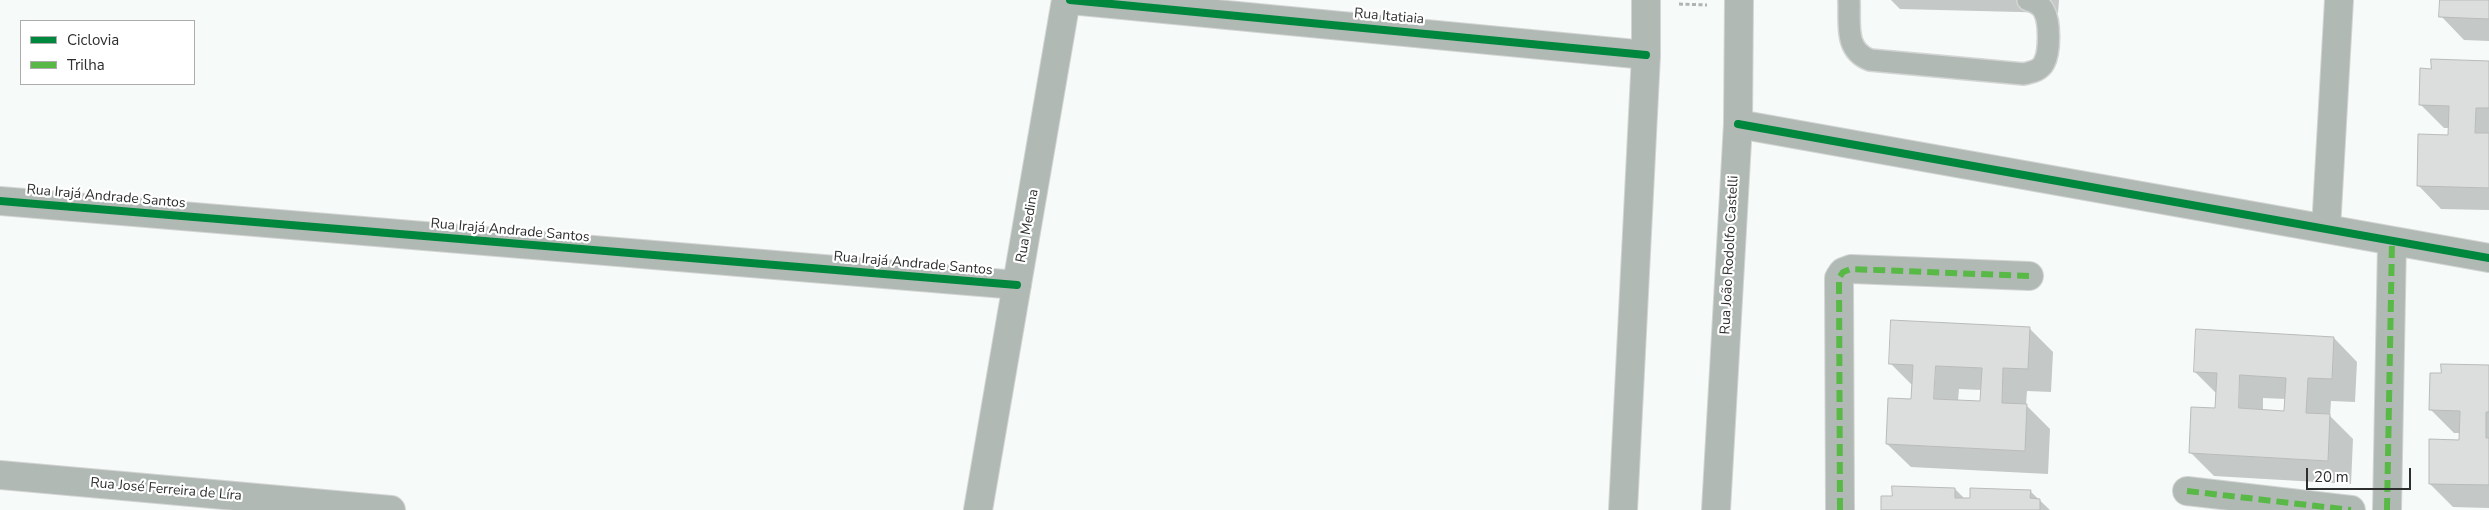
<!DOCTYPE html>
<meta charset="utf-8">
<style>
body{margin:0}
#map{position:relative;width:2489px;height:510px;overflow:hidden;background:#f6faf8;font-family:"Nunito Sans",sans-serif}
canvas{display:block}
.legend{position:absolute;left:20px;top:20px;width:175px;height:65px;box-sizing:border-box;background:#fff;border:1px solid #abacab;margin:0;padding:6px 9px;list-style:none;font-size:15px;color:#2d2f2e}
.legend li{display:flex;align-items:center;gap:10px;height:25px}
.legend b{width:25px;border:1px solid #abacab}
.scale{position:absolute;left:2306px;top:468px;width:105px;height:22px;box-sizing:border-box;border:2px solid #2d2f2e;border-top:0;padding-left:6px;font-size:15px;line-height:18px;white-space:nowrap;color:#2d2f2e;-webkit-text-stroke:4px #fff;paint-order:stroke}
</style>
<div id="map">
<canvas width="2489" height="510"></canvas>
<ul class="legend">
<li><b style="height:6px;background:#00873e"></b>Ciclovia</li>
<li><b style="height:6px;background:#58b947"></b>Trilha</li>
</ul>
<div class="scale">20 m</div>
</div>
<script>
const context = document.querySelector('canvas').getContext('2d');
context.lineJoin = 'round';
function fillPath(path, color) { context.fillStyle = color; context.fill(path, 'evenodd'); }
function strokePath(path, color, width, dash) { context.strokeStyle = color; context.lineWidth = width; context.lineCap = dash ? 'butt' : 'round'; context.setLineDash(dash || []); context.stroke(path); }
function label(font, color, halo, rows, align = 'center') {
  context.font = font + ' "Nunito Sans",sans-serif'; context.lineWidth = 4.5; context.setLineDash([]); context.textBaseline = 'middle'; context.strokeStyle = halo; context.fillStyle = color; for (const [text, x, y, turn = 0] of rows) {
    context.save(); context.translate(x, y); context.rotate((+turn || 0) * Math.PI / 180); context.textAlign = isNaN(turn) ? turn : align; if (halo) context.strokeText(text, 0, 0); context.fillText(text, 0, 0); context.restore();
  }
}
fillPath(new Path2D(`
 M1891,0H2059L2058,13L1900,9Z
 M2441,0H2489V41L2464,40L2441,16Z
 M2489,62V210L2441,209L2418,185L2449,136L2450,128H2444L2420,104L2432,70Z
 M2029,328L2053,352L2051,392L2027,391L2026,405L2050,429L2048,474L1911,467L1887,444L1912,400L1913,386L1890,363ZM1959,389L1982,390V402L1958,401Z
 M2334,338L2357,362L2355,402L2331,401L2330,416L2353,439L2351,484L2214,476L2190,452L2216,410L2217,394L2195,372ZM2263,398L2286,399L2285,412L2263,411Z
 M2489,366V508L2453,507L2430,484L2461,441V433H2454L2431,410Z
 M1955,489L1965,499L2030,491L2050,510H1882Z`), '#0003');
const building = new Path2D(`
 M2440,0H2489V19L2439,17Z
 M2431,59L2489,61V108H2476L2475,133H2489V188L2417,186L2418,134L2448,135L2449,106L2419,105L2420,68L2431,69Z
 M1891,320L2030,327L2028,369L2003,368L2002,403L2027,404L2025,451L1886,444L1888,398L1911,399L1913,365L1889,364ZM1936,366L1982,368L1980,401L1934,399Z
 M2196,329L2334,337L2332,379L2308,378L2306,413L2330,414L2328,461L2189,453L2191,407L2215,408L2217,373L2194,372ZM2240,375L2286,378L2284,411L2239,408Z
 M2441,364L2489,365V412H2486V438H2489V485L2429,484V439L2459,440L2460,411L2429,410L2430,373H2441Z
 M1892,486L1955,488V498H1970V488L2031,490L2030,498L2040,499V510H1881V496H1892Z`);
fillPath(building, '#dcdedd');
strokePath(building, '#b8bbb9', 1);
const lane = new Path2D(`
 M1849,0C1850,24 1844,50 1870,60L2024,74C2031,72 2040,71 2044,63C2050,52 2050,22 2044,11C2041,5 2035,2 2028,0`);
const street = new Path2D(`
 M1070,0L1646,55
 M1738,124L2489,258
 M0,201L1017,285
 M2326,229L2339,0
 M0,475L391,510
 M2187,491L2351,510
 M978,510L1066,0
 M1840,510L1839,278L1843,272L1851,269L2029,276
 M2387,510L2392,242`);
const secondary = new Path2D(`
 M1623,510L1646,55V0
 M1716,510L1738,124L1739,0`);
strokePath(lane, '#d3d5d4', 24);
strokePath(street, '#d3d5d4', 30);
strokePath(secondary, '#d3d5d4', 30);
strokePath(new Path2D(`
 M1679,4L1707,5`), '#afb4b1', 3, [4, 2.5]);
strokePath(lane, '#b1b9b5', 21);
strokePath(street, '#b1b9b5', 28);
strokePath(secondary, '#b0b9b3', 28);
strokePath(new Path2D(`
 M2187,491L2351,510
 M1840,510L1839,278L1843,272L1851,269L2029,276
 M2387,510L2392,242`), '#58b947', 6, [12, 6]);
strokePath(new Path2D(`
 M1070,0L1646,55
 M1738,124L2489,258
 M0,201L1017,285`), '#00873e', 8);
label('14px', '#2d2f2e', '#fff', [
 ["Rua Itatiaia",1389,17,5],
 ["Rua Irajá Andrade Santos",106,197,5],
 ["Rua Medina",1028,226,-80],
 ["Rua Irajá Andrade Santos",510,231,5],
 ["Rua João Rodolfo Castelli",1730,255,-87],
 ["Rua Irajá Andrade Santos",913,264,5],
 ["Rua José Ferreira de Líra",166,490,5]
]);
</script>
